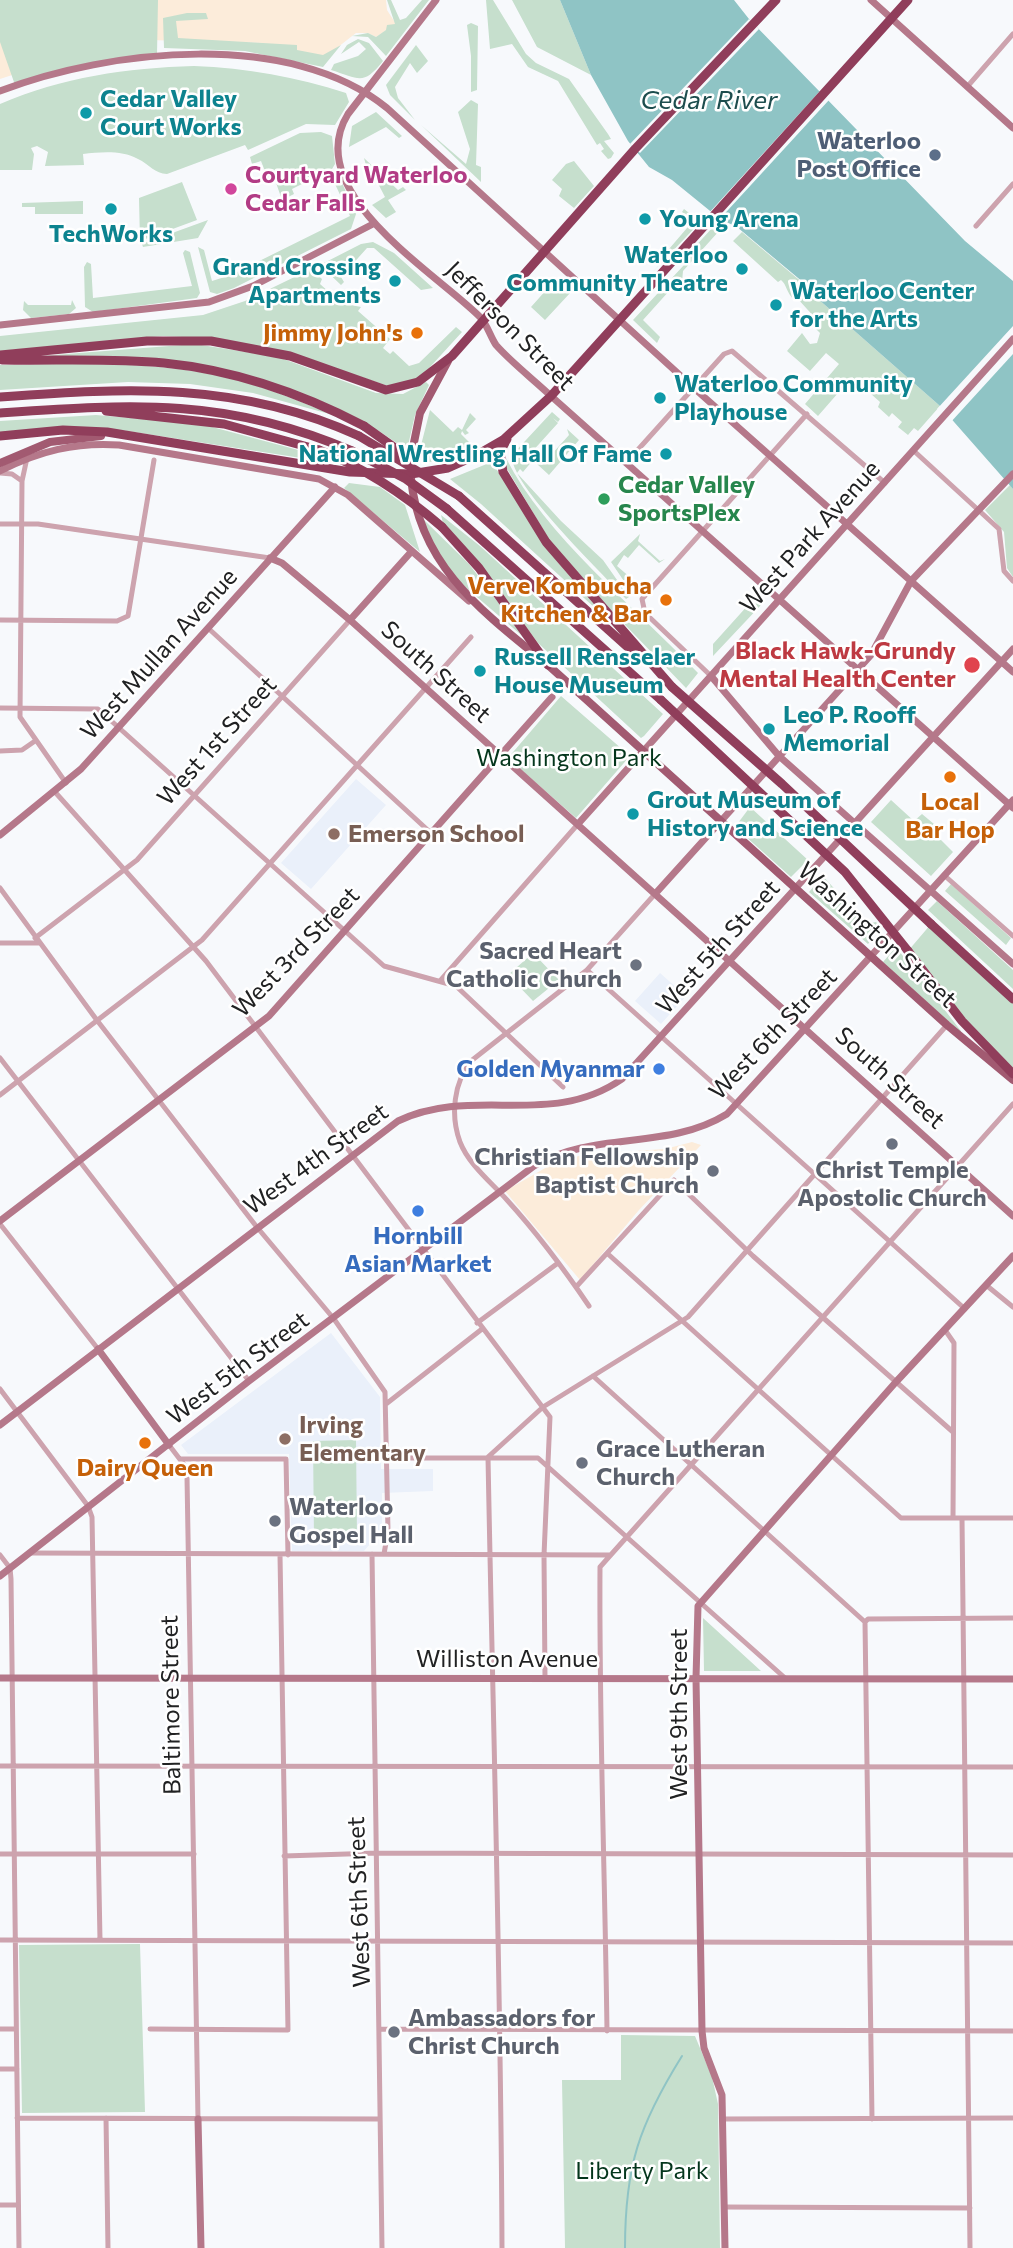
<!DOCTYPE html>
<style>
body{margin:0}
canvas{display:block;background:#f7f9fc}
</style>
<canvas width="1013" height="2248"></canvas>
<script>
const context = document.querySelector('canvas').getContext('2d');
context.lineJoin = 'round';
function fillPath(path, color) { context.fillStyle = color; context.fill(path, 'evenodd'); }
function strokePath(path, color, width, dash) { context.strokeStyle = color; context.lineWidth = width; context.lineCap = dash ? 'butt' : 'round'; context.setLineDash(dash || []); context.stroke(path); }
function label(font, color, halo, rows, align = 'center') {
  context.font = font + ' Commissioner,sans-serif'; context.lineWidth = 5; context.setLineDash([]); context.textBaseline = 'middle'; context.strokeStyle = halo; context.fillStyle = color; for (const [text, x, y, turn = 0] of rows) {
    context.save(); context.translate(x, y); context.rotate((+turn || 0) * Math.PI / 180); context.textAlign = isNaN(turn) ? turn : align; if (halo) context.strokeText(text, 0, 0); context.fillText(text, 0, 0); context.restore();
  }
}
fillPath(new Path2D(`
 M356,779L386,805L311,889L281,863Z
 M660,973L686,996L661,1024L635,1001Z
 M331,1333L380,1397L381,1469H433V1491L382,1493V1530L364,1551H292L289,1454H188L181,1445Z`), '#eaf0fa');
fillPath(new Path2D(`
 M0,0H386L387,10L396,24L376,37L368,33H356L324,58L263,43L148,40L70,56L0,79Z
 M692,1142L701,1145L639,1210L580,1280L505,1191L554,1163L586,1154L665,1149Z`), '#fcecda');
fillPath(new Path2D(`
 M0,0H158L157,55L130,58L15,85L0,42Z
 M387,0H391L400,20L406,18L422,0H429L386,56L368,37L352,36L368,33L376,37L386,30L387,25L395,24Z
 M486,0H493L526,54L536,63L569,79L608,134L611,139L604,141L614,153L611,158L608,159L601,151L604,149L600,143L597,145L558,81L528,67L512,44L490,49Z
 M512,0H560L591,75L537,47Z
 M187,13H206L208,19L176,21L178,38L297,45V50L323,55L341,45L323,67L245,51L164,48L163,18Z
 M471,23L478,26L477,90L471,92V56L467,25Z
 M358,39L369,43L383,61C363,86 360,79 331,70L334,64L358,56L366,49L359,42L341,54L347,45Z
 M416,45L428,61L417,73L410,63L395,87L398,98L415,120L390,95L386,85Z
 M194,66C247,68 296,77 346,93L349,102L335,125L306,124L248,150L245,145L167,174C155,174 149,164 138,159C122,150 101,152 83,154L84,165L45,166L48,152L37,146L31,148L34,154L32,170H0V104C62,77 127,68 194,66Z
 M471,100L478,104L476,165L481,167V182L421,125L466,164L470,149L458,112Z
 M376,112L402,136L399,138L386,127L349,147L348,154L352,126Z
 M321,132L332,136L335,164L332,169L292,189L294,194L282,200L274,177L268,179L261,161L252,164L250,157L300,133Z
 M364,158L398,190L403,187L406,190L388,200L396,212L386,218L372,205L385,197L370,168L367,169Z
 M574,161L594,186L574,208L559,196L562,189L552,180L566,164Z
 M337,180L342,183L356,214L351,229L234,288L217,294L210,292L198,247L204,250L212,281L231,275L350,216L335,184Z
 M182,182L197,220L140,241L139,198Z
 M83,201V214H35V207H22V203Z
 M684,209L693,216L705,217L649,276L661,263L655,257L669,249L693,221L682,212Z
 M208,220L198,238L143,247L142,244Z
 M713,227L719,231L683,271L682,282L679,280L643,320L660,337L657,343L633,320L684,265L691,251Z
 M742,232L810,289L809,291L940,406L918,431L914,428L908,435L898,427L902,422L892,413L889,417L878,407L880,402L852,377L818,416L805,404L839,364L826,353L810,371L787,351L802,333L810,344L817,343L820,333L816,329L817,320L797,298L794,300C786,292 787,285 781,280L778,282L733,241Z
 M373,242L394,253L433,288L421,290L374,248H367L341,277L344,282L341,285L320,265L361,244Z
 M185,250L190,252L200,293L197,298L93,312L85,307L84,267L87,262L91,264L93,298L192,286L183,253Z
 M311,269L322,279L320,284L341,303L361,307L358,311L390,339L383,348L390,354L393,351L409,366L419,363L456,327L462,332L421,377L391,387L283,351L222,339L163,336L0,351V336L203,315L245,301Z
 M556,279L571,292L545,320L531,307Z
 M72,300L76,308L69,314L31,318L23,310L24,301L28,305H71Z
 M195,344L278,357L376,393L403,394L426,382L429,385L415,415L407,450L379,431L222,369L28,357Z
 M0,365C79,364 160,360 237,380C270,389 302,402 333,415L253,393L190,384L128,382L0,390Z
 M430,410L453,432L458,427L462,430L470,413L476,419L466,430L469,433L465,435L462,431L461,434L473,446L445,459L424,463L418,457Z
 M552,412L560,419L558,422L553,418L558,423L530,454L533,460L523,472L520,469L517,473L561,521L603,560L629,597L626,599C604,575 508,483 512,455Z
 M96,415L201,424L317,455L314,460L121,430L0,433V421Z
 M567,429L579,440L549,475L537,464L542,465L569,435Z
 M506,458C545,536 634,606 698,673L686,688L576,574L550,541L506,467Z
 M494,461L497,470L543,543L607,619L481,504L450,479Z
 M349,483L380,487L405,505L420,552L344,488Z
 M1010,485L1013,489V577L1007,568L1004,532L985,510Z
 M441,515L480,546L663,714L644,736L641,738L538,643L481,567L443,523Z
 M422,518L469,564L527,640L463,585L441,559Z
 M640,534L638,541L660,561L665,559L659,563L639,545L628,558L624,555L617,566L639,585L632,593L611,562Z
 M761,603V605L713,656V644L749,604Z
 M561,696L630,756L576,818L508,758Z
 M891,800L914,821L922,814L934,824L930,829L953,852L931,876L871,822Z
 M750,807L808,860L791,877L735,827Z
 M823,876L866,924L876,922L881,928L868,944L809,892Z
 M951,884L1011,938L1006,945L945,891Z
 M937,901L1013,970V989L928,910Z
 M931,924L1013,998V1074L983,1044L908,951Z
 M896,947L961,1031L960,1032L883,962Z
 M533,953L559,980L533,1001L508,975Z
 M356,1440L357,1538L314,1539L313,1441Z
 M703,1618L761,1671H704Z
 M140,1944L145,2112L22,2113L19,1945Z
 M621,2035L695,2036L712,2077L718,2104L720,2248H565L562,2080H621Z`), '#c6dfcd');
fillPath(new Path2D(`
 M560,0H734L749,19L965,241L1013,281V489L940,406L809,291L810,288L737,227L720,219L672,180L649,167L628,141L591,75Z`), '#8fc4c5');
fillPath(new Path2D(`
 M749,19L759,29L640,153L630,144Z
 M819,92L829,100L717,222L708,214Z
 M1013,326V354L950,423L937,409Z`), '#f7f9fc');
strokePath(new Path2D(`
 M625,2248C625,2166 639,2125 682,2056`), '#8fc4c5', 2);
strokePath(new Path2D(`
 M967,87L1013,34
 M976,226L1013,184
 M914,451L999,529L1004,571L1013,581
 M27,458L22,481L20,717L66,783
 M626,463L724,354L732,351L885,483
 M0,473L12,474L22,481
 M0,524H38L270,558
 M0,620L117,621L128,616L154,460
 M208,628L432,834
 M711,676L645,613L642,599L807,414
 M0,708L98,709L384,966L456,986L563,1087
 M0,751L22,750L35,741
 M55,792L206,961L550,1417L544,1555L545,1679
 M945,876L1013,936
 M0,888L96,1019L256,1226L334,1319L385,1392L388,1531L384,1554
 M35,938L137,860L350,620
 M0,943H39
 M587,970L965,1309
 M440,981L578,824
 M0,1058L249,1381
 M0,1095L202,940L471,637
 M0,1224L98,1349
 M608,1254L901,1518H1013
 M986,1285L1013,1307
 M576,1287L674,1180L753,1256L953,1432
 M589,1306C564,1269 537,1233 507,1200C491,1182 469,1165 460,1142C450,1115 454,1082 471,1061L587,970L655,894
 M477,1323L558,1263
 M945,1330L954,1343L953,1518
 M593,1376L865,1622
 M0,1389L88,1506L92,1517L100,1940
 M386,1404L482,1329
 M169,1445L185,1466L187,1477L198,2119
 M387,1458H538L785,1678
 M181,1459H286L288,1555
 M962,1518L970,2248
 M30,1553L610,1555
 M372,1554L382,2248
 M0,1555L10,1568L11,1579L19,2248
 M865,1622L872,2119
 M865,1622L868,1619L1013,1618
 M0,1766L1013,1767
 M0,1854H194
 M284,1856L378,1853L1013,1855
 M0,1940L1013,1943
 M0,2029H16
 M150,2029L288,2030L280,1555
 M381,2029L1013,2031
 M607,2031C605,1876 599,1722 600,1567L1013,1104
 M0,2069H17
 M17,2118L380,2119
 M106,2118L108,2248
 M723,2119L1013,2118
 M0,2205H18
 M724,2207L970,2208
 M502,2248C501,1984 493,1721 488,1457L543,1407L688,1317L947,1025`), '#cda3ae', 5);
strokePath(new Path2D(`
 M436,0L348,114C300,192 435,272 480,317C487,324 490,336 496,345C512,363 533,379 551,396L1013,808
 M871,0L1013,128
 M0,91C110,49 290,29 387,108L694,388L1013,672
 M0,325L209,302L253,286L373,224
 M0,471C39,451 76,442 119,445L319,479L348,495L469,601
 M270,558L282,563L350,620L1013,1216
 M350,620L411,552
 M711,676L779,756L1013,964
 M578,824L1013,339
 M0,835L81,769L335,487
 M655,894L871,655L911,581L1013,474
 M0,1221L269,1016L552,697
 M98,1349L169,1445
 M0,1425L398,1121C473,1085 550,1129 622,1079L1013,649
 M0,1576L249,1381L534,1166C595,1130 667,1151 727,1114L1013,800
 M0,1678L1013,1679
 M198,2119L201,2248
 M725,2248L722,2095L704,2048L702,2031L696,1678L698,1606L895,1383L1013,1256`), '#b5788a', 7);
strokePath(new Path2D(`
 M410,462L420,413L448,361
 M0,463L50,442L101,436
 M411,478C419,566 484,613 548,665L947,1025L1013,1080`), '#a25a71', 8);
strokePath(new Path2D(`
 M0,355L147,341H211L290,356L386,390L418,382L452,356L635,149L776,0
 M2,360C56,361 111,358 164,363C235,370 301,393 364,426
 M0,397C128,388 239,381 359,436
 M106,411L224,424L319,450
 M0,413C132,404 227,397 352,451
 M0,436L63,430L107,432L350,472L411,474L448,468L477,455L503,440L551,396L908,0
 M507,439L500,452L503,472L546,542L672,687
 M459,496L642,660
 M447,509L661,700
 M442,527L479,568L548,665
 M931,924L1013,999
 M908,951L962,1021L1013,1074`), '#903e5b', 9);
strokePath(new Path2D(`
 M364,426L412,460
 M359,436L459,496
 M319,450C365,468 404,494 442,527
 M352,451L406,479L447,509
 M672,687L782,784L931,924
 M661,700L845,872L908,951`), '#903e5b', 9);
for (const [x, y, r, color] of [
 [86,113,7,"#0f9aa8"],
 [935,155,7,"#5c6f8a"],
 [231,189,7,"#d1479c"],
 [111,209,7,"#0f9aa8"],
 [645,219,7,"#0f9aa8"],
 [742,269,7,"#0f9aa8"],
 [395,281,7,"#0f9aa8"],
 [776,305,7,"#0f9aa8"],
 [417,333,7,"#e8710a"],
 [660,398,7,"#0f9aa8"],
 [666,454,7,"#0f9aa8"],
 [604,499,7,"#2e9e5b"],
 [666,600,7,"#e8710a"],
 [972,665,9,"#e0444e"],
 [480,671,7,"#0f9aa8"],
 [769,729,7,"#0f9aa8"],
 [950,777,7,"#e8710a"],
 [633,814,7,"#0f9aa8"],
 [334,834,7,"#8d6e63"],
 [636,965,7,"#6b7280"],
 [659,1069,7,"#3f7fe0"],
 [892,1144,7,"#6b7280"],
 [713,1171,7,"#6b7280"],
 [418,1211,7,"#3f7fe0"],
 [285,1439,7,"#8d6e63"],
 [145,1443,7,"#e8710a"],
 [582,1463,7,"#6b7280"],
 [275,1521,7,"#6b7280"],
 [394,2032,7,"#6b7280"]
]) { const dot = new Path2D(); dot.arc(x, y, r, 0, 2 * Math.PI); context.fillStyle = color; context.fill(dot); strokePath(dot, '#fff', 2.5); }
label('bold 24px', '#0d838f', '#fff', [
 ["Cedar Valley",100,99],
 ["Court Works",100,127],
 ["Young Arena",659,219],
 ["TechWorks",111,234,"center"],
 ["Waterloo",728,255,"right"],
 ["Community Theatre",728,283,"right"],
 ["Grand Crossing",381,267,"right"],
 ["Apartments",381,295,"right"],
 ["Waterloo Center",790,291],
 ["for the Arts",790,319],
 ["Waterloo Community",674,384],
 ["Playhouse",674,412],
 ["National Wrestling Hall Of Fame",652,454,"right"],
 ["Russell Rensselaer",494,657],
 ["House Museum",494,685],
 ["Leo P. Rooff",783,715],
 ["Memorial",783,743],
 ["Grout Museum of",647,800],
 ["History and Science",647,828]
], 'left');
label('bold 24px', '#4e5e75', '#fff', [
 ["Waterloo",921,141],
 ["Post Office",921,169]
], 'right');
label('bold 24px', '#b23c85', '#fff', [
 ["Courtyard Waterloo",245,175],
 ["Cedar Falls",245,203]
], 'left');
label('24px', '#212223', '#fff', [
 ["Jefferson Street",510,326,45],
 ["West Park Avenue",810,537,-48],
 ["West Mullan Avenue",159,654,-48],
 ["South Street",436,672,42],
 ["West 1st Street",217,741,-48],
 ["Washington Street",877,935,42],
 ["West 5th Street",718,947,-48],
 ["West 3rd Street",296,952,-46],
 ["West 6th Street",773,1034,-46],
 ["South Street",890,1078,42],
 ["West 4th Street",316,1159,-36],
 ["West 5th Street",238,1368,-37],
 ["Williston Avenue",507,1659],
 ["Baltimore Street",171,1705,-91],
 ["West 9th Street",679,1714,-90],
 ["West 6th Street",359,1902,-92]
]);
label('bold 24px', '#c56008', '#fff', [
 ["Jimmy John's",403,333],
 ["Verve Kombucha",652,586],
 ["Kitchen & Bar",652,614],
 ["Local",950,802,"center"],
 ["Bar Hop",950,830,"center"],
 ["Dairy Queen",145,1468,"center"]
], 'right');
label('bold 24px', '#27864d', '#fff', [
 ["Cedar Valley",618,485],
 ["SportsPlex",618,513]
], 'left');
label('bold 24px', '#be3a42', '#fff', [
 ["Black Hawk-Grundy",956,651],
 ["Mental Health Center",956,679]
], 'right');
label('24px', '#04361c', '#fff', [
 ["Washington Park",569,758],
 ["Liberty Park",642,2171]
]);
label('bold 24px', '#785e54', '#fff', [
 ["Emerson School",348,834],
 ["Irving",299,1425],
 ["Elementary",299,1453]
], 'left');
label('bold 24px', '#5b616d', '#fff', [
 ["Sacred Heart",622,951,"right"],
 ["Catholic Church",622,979,"right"],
 ["Christian Fellowship",699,1157,"right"],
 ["Baptist Church",699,1185,"right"],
 ["Christ Temple",892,1170,"center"],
 ["Apostolic Church",892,1198,"center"],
 ["Grace Lutheran",596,1449],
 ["Church",596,1477],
 ["Waterloo",289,1507],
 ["Gospel Hall",289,1535],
 ["Ambassadors for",408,2018],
 ["Christ Church",408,2046]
], 'left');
label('bold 24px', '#366cbe', '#fff', [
 ["Golden Myanmar",645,1069],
 ["Hornbill",418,1236,"center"],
 ["Asian Market",418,1264,"center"]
], 'right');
label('italic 26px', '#1d4d4e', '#fff', [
 ["Cedar River",709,100]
]);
</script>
